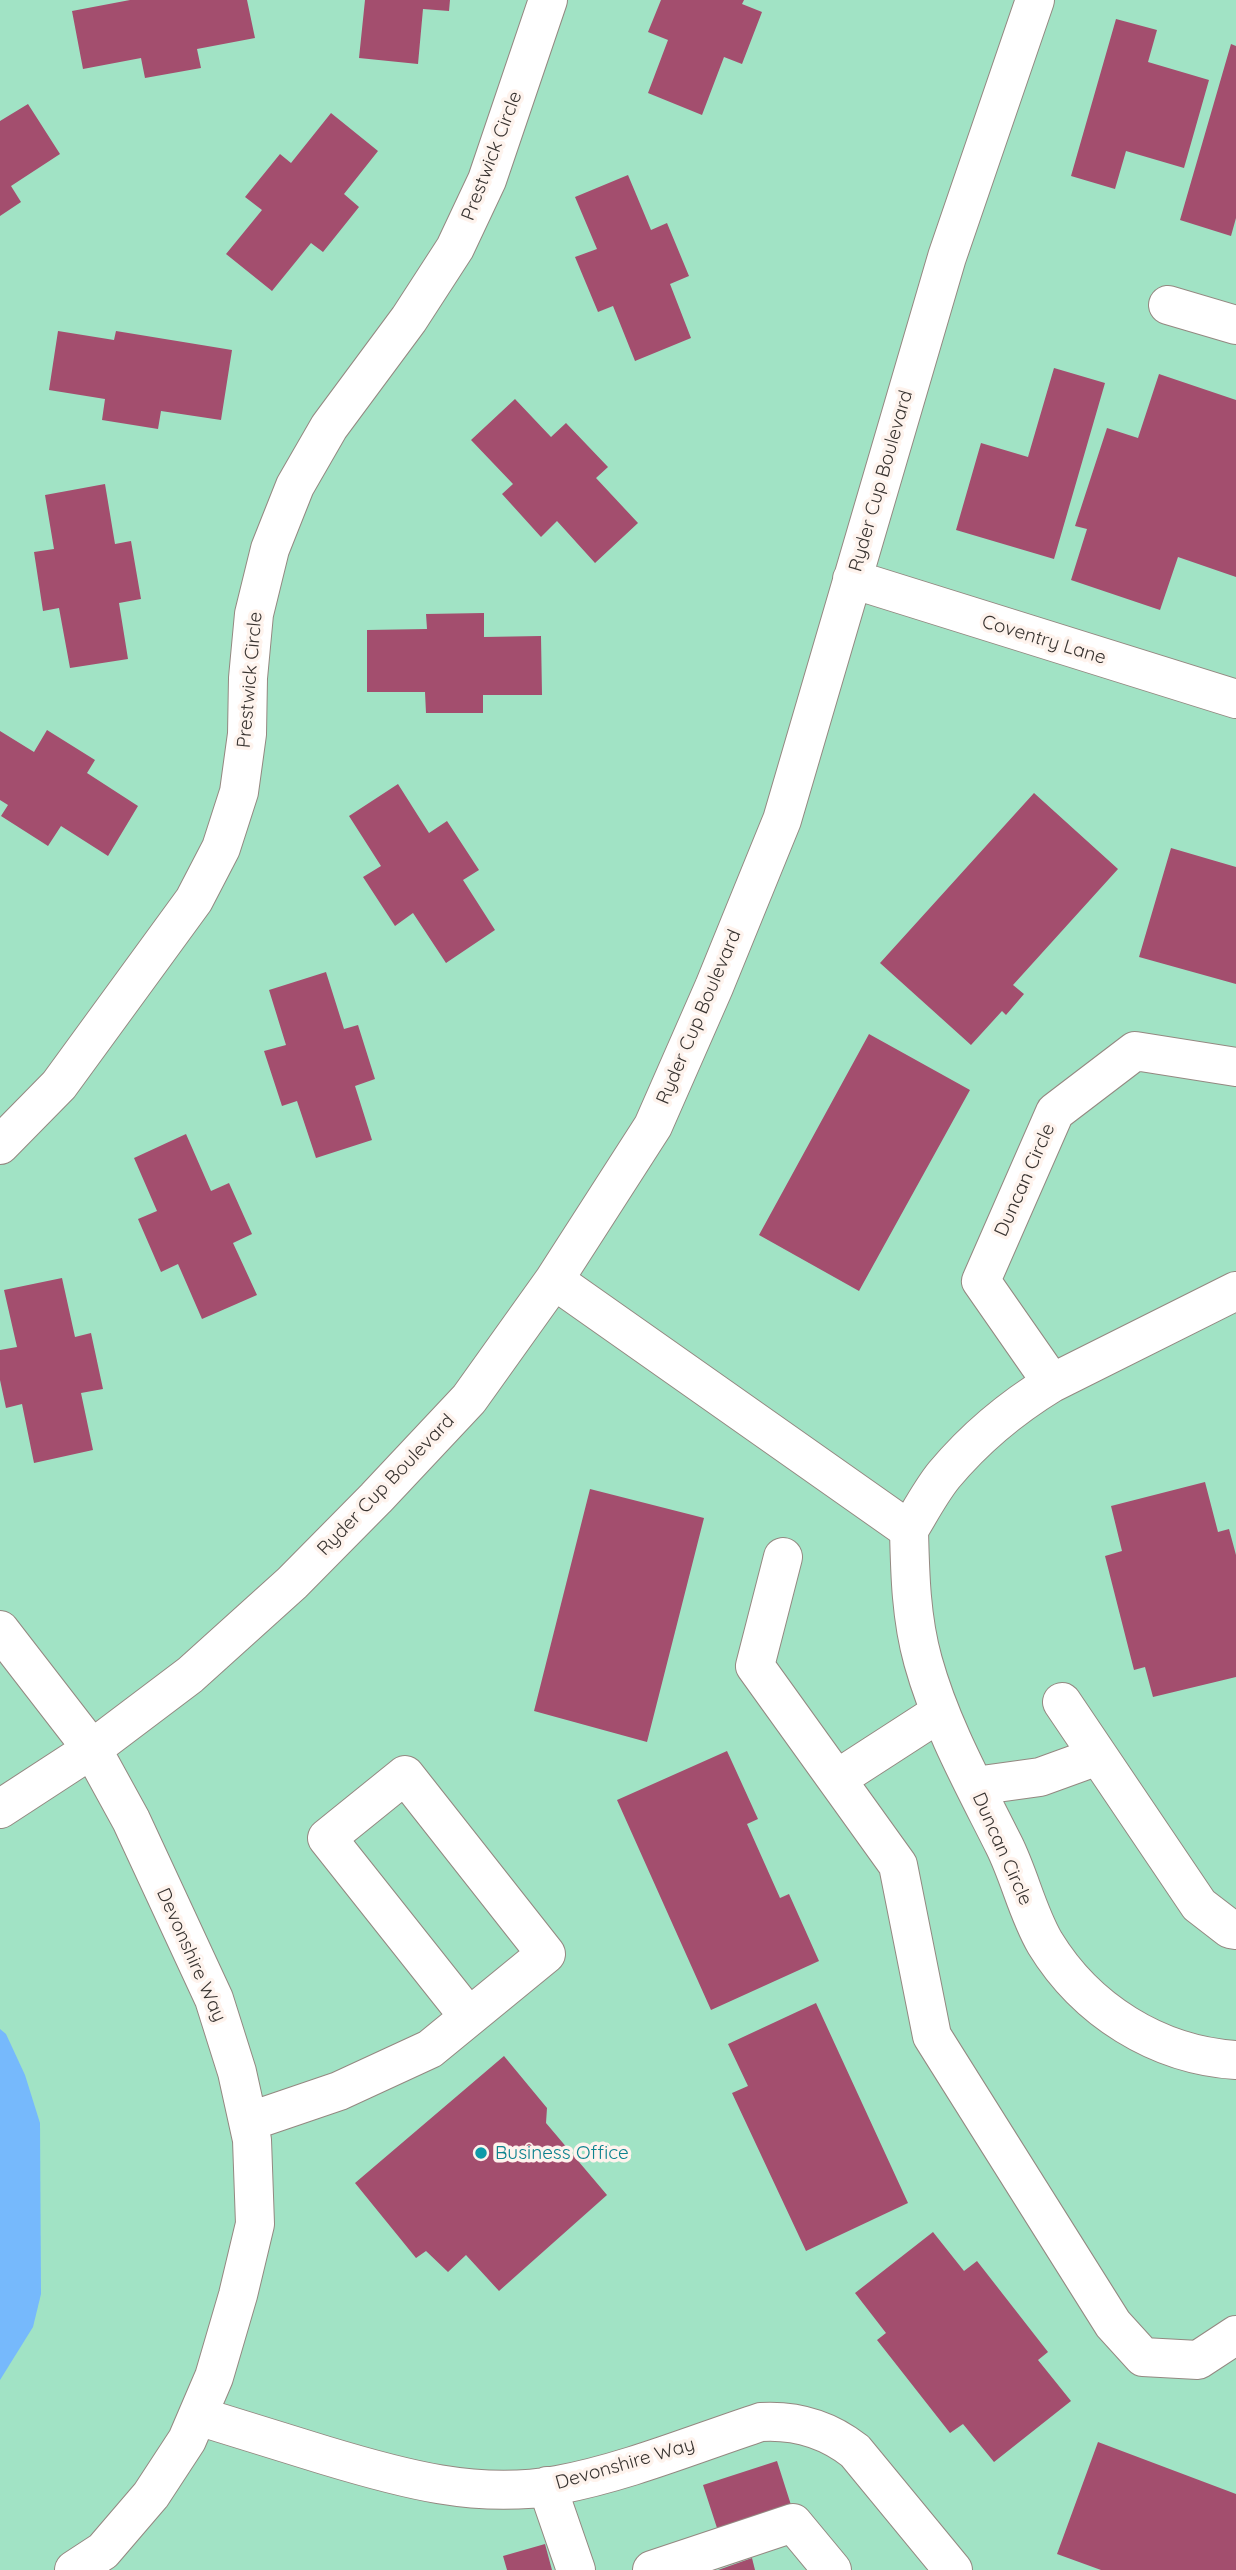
<!DOCTYPE html>
<style>
body{margin:0}
canvas{display:block;background:#f3e6de}
</style>
<canvas width="1236" height="2570"></canvas>
<script>
const context = document.querySelector('canvas').getContext('2d');
context.lineJoin = 'round';
function fillPath(path, color) { context.fillStyle = color; context.fill(path, 'evenodd'); }
function strokePath(path, color, width, dash) { context.strokeStyle = color; context.lineWidth = width; context.lineCap = dash ? 'butt' : 'round'; context.setLineDash(dash || []); context.stroke(path); }
function label(font, color, halo, rows, align = 'center') {
  context.font = font + ' Quicksand,sans-serif'; context.lineWidth = 7; context.setLineDash([]); context.textBaseline = 'middle'; context.strokeStyle = halo; context.fillStyle = color; for (const [text, x, y, turn = 0] of rows) {
    context.save(); context.translate(x, y); context.rotate((+turn || 0) * Math.PI / 180); context.textAlign = isNaN(turn) ? turn : align; if (halo) context.strokeText(text, 0, 0); context.fillText(text, 0, 0); context.restore();
  }
}
fillPath(new Path2D(`
 M0,0H1236V2570H0Z`), '#a1e3c5');
fillPath(new Path2D(`
 M0,2029L6,2034L25,2075L40,2123L41,2294L33,2327L0,2380Z`), '#76b9fc');
fillPath(new Path2D(`
 M130,0H247L255,38L197,49L201,68L145,78L141,58L83,69L72,11Z
 M365,0H450L449,11L423,9L418,64L359,58Z
 M661,0H744L742,4L762,12L742,64L724,57L702,115L648,93L668,40L648,32Z
 M1116,19L1157,30L1148,62L1209,80L1184,168L1126,151L1115,189L1071,176Z
 M1231,44L1236,46V218L1231,236L1180,220Z
 M28,104L60,154L11,186L21,202L0,216V121Z
 M331,113L378,151L344,194L359,207L323,252L311,243L272,291L226,254L262,210L245,197L280,154L291,163Z
 M628,175L651,230L667,223L689,276L670,284L691,338L635,361L613,306L598,312L575,257L597,249L575,197Z
 M58,331L114,340L116,331L232,350L221,420L161,411L158,429L102,420L105,399L49,390Z
 M1054,368L1105,383L1054,559L956,530L981,443L1028,457Z
 M1159,374L1236,400V577L1178,557L1160,610L1071,580L1087,529L1075,526L1107,428L1138,438Z
 M515,399L551,437L566,423L608,467L596,478L638,523L595,563L557,521L541,537L502,494L513,484L471,440Z
 M105,484L115,544L131,541L141,599L119,603L128,659L70,668L59,608L43,611L34,552L54,549L45,495Z
 M484,613V637L541,636L542,695H483V713H426L425,692H367V630L427,629L426,614Z
 M47,730L95,760L87,773L138,806L108,856L61,826L48,846L1,816L8,805L0,800V731L34,752Z
 M398,784L429,833L447,821L479,870L463,880L495,930L446,963L413,913L395,926L363,877L381,866L349,816Z
 M1034,793L1118,869L1013,985L1024,994L1006,1015L1002,1011L971,1045L880,963Z
 M1171,848L1236,867V984L1139,957Z
 M326,972L344,1029L358,1025L375,1079L355,1086L372,1140L316,1158L297,1101L282,1106L264,1051L286,1045L269,990Z
 M869,1034L970,1090L859,1291L759,1235Z
 M186,1134L211,1191L229,1183L252,1234L233,1243L257,1295L202,1319L178,1264L161,1272L138,1219L157,1211L134,1158Z
 M62,1278L75,1337L91,1333L103,1389L81,1393L93,1450L34,1463L22,1404L6,1408L0,1380V1350L17,1347L4,1290Z
 M1205,1482L1218,1532L1229,1529L1236,1555V1677L1153,1697L1145,1667L1134,1670L1105,1556L1122,1551L1111,1506Z
 M590,1489L704,1518L647,1742L534,1711Z
 M727,1751L758,1819L747,1824L780,1898L789,1894L819,1961L711,2010L617,1800Z
 M816,2003L908,2203L806,2251L732,2093L748,2086L728,2044Z
 M504,2056L547,2108L546,2123L607,2195L499,2291L466,2255L448,2272L426,2251L416,2258L355,2183Z
 M933,2232L964,2271L977,2261L1048,2352L1038,2360L1071,2401L994,2462L963,2424L950,2433L877,2340L886,2333L855,2293Z
 M1098,2442L1236,2494V2570H1101L1057,2554Z
 M777,2461L791,2505L717,2528L703,2485Z
 M545,2544L552,2570H507L503,2556Z
 M752,2558L755,2570H718Z`), '#a34e6e');
const minor = new Path2D(`
 M1168,305L1236,325
 M852,579L1236,699
 M0,1145L59,1085L194,900L221,848L239,792L247,734L248,678L254,614L270,549L295,486L329,427L409,319L455,248L487,180L548,0
 M554,1280L909,1530C910,1574 911,1618 923,1661C941,1726 974,1785 1004,1845C1020,1877 1027,1912 1045,1943C1086,2010 1157,2055 1236,2060
 M1052,1383L981,1281L1055,1112L1135,1051L1236,1067
 M909,1530C920,1512 931,1491 944,1475C975,1438 1011,1408 1052,1383L1236,1291
 M783,1557L755,1666L898,1865L932,2036L1113,2324L1143,2357L1198,2360L1236,2335
 M0,1630L92,1749L131,1820L214,1999L237,2072L252,2140L255,2224L238,2295L214,2377L187,2440L151,2495L103,2551L74,2570
 M1062,1702L1199,1905L1230,1929L1236,1930
 M837,1779L939,1713
 M975,1786L1040,1777L1098,1756
 M0,1809L92,1749L190,1675L292,1583L376,1498L469,1399L554,1280L653,1126L714,987L782,820L947,257L1035,0
 M248,2122L339,2091L430,2049L546,1954L405,1775L327,1838L469,2017
 M198,2416C240,2429 282,2442 324,2455C400,2478 478,2500 558,2485C627,2472 694,2444 761,2422C796,2420 827,2429 855,2451L953,2570
 M547,2486L576,2570
 M652,2570L793,2523L832,2570`);
strokePath(minor, '#948881', 40);
strokePath(minor, '#fff', 38);
for (const [x, y, r, color] of [
 [481,2153,7,"#0f9aa8"]
]) { const dot = new Path2D(); dot.arc(x, y, r, 0, 2 * Math.PI); context.fillStyle = color; context.fill(dot); strokePath(dot, '#fef3ed', 2.5); }
label('19px', '#383330', '#fef3ed', [
 ["Prestwick Circle",492,156,-69],
 ["Ryder Cup Boulevard",881,481,-74],
 ["Coventry Lane",1044,640,17],
 ["Prestwick Circle",250,680,-85],
 ["Ryder Cup Boulevard",699,1017,-67],
 ["Duncan Circle",1025,1180,-66],
 ["Ryder Cup Boulevard",386,1485,-46],
 ["Duncan Circle",1002,1849,66],
 ["Devonshire Way",191,1955,66],
 ["Devonshire Way",625,2464,-16]
]);
label('19px', '#0d838f', '#fef3ed', [
 ["Business Office",495,2153]
], 'left');
</script>
